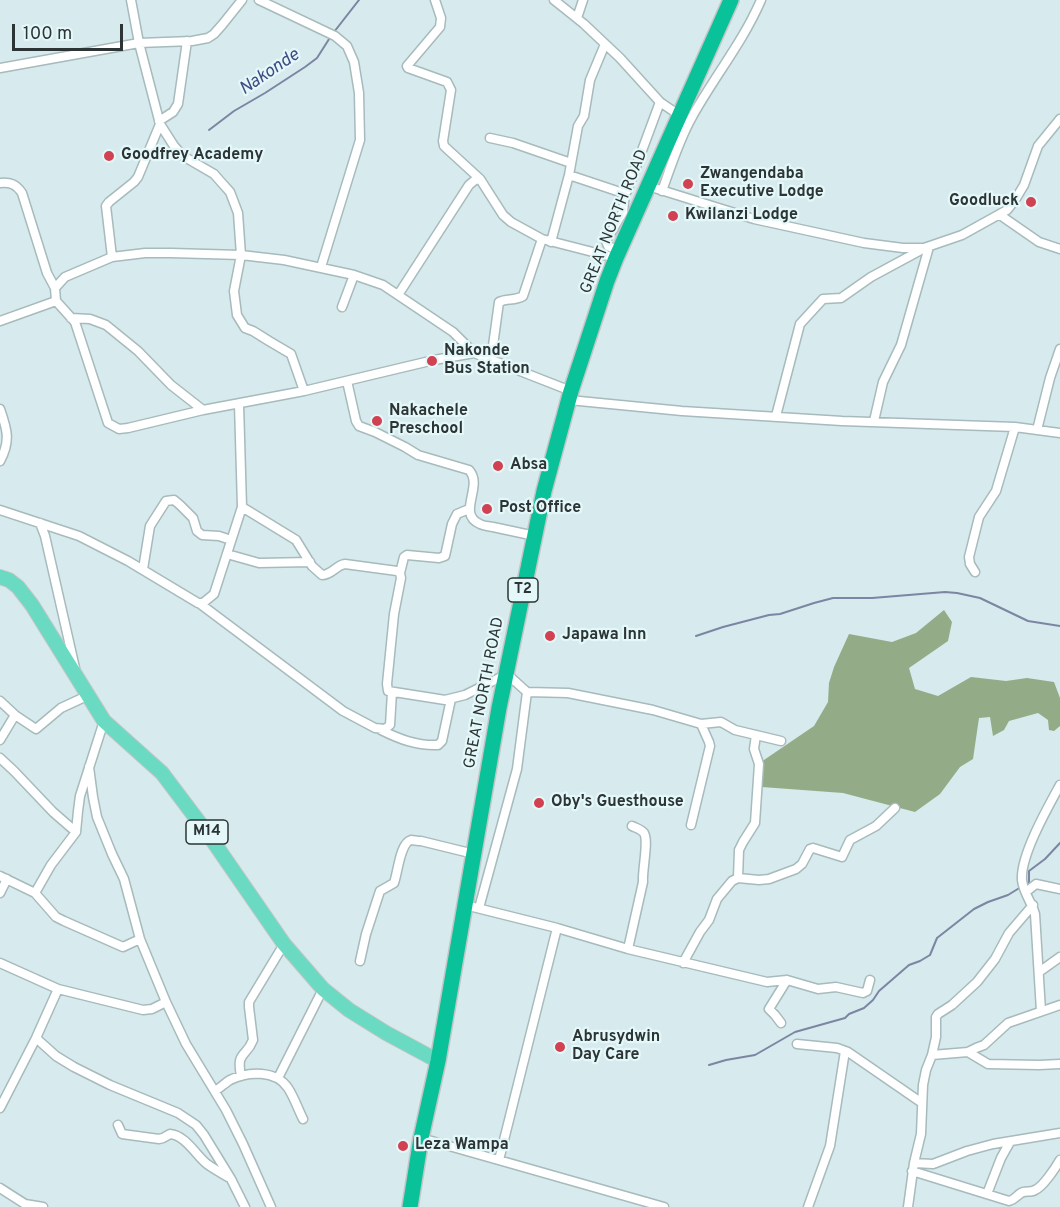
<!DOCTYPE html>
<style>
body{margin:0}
#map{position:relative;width:1060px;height:1207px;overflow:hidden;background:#d7eaed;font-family:Overpass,sans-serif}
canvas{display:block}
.scale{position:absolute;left:12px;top:24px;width:111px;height:27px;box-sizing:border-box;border:3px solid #2d3435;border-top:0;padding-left:8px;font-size:18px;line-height:21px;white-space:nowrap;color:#2d3435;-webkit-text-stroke:4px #e4f8fa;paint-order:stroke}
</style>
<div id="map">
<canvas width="1060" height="1207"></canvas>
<div class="scale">100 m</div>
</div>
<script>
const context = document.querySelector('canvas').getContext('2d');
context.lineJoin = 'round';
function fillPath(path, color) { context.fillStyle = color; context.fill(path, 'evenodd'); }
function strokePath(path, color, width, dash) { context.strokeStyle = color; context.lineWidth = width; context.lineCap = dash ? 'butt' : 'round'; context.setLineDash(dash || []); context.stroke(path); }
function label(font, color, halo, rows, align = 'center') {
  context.font = font + ' Overpass,sans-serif'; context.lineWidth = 4.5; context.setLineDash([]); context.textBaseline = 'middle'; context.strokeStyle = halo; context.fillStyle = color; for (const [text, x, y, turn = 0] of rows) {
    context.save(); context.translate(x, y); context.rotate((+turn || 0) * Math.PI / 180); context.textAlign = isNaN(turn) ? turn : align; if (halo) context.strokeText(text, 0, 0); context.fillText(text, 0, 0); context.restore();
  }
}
fillPath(new Path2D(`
 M944,610L952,622L948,641L909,668L915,689L938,696L971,677L1006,681L1027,678L1054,682L1060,698V726L1054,731L1049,730L1048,720L1038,713L1009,721L1004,730L993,736L990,717L979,718L973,759L960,767L940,794L915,812L843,793L762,787L761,762L814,726L828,702L829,683L834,667L849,634L892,642L916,633Z`), '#93ac87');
strokePath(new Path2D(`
 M334,32L359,0
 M209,130L234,111L265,93L305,67L317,58L331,36
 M696,636L723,627L769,615L780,614L814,603L833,598H872L945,592L957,593L980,598L1028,621L1060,626
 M1026,886L1029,882V871L1045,859L1060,843
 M709,1065L726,1060L755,1055L795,1032L845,1018L849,1014L864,1008L873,1000L879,991L909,965L920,961L930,955L937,938L974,909L988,902L1008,895L1021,887`), '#7c85a2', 2);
const street = new Path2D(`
 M131,0L139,43L160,124L174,146L183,156L214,174L221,182L230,192L238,213L241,255L234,291L237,315L245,328L253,331L269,341L291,354L304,391
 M259,0L335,36L347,46L354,62L359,93L360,140L321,267
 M435,0L441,18L440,27L407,66L408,68L447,82L451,90L443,141L444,146L480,179L503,215L511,222L542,239L616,258
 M554,0L584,24L620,58L660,102L679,115
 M577,18L583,0
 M0,68L139,43L192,41L208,38L214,34L222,25L242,0
 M159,121L173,112L178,104L187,41
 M490,138L513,143L571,163
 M569,175L623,193L627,191L660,102
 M0,183C10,182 16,184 22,193L47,273L55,288
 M648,186L754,219L864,243L903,248H924L962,235L1007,210L1015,200L1024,185L1038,146L1060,119
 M662,191C671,166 679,140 692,117C714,77 743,42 761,0
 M1000,215L1039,242L1060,249
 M551,242L569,175L578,126L584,116L590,80L605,44
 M619,251L608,246L606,241L623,212L625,192
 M112,257L106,206L109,202L134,182L138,177L160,124
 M398,295L469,185L475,180L480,179
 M56,301L55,288L65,277L112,257L145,253H171L241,255L284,260L354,275L383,285L453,332L474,353
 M342,307L354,275
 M71,318L90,319L106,325L138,351L171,385L203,410
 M0,321L56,301L75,322L108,423L119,429L128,428L203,410L304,391L434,360L474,353L571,391
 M491,360L499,302C507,298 515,301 523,296L542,239
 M347,381L356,421L359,426L375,432L405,447L418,455L469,470C484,486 456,514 480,524C483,526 489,526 493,527C507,530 521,533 535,536
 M569,400L682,411L842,421L1015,427L1060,433
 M0,409C7,429 11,441 0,461
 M776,416L800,324L823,299L841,298L871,277L921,250
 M874,421L883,382L901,345L929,247
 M1037,430L1050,378L1060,349
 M242,507L296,540L312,566L322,575C332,575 336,565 345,564L397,571L400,573L401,578L394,614L387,684L388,691L445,700L465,695L507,674L527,692L568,693L653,710L701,724L721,722L735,730L781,741
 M0,510L79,536L128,561L198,603H203L214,594L242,507L239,404
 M40,523L45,536L75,668
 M227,554L259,563L310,562
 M143,569L150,526L166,501L174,500L180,505L193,518L197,531L202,535L219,536L231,540
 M975,572L970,564L969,557L979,517L996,491L1015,427
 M400,573L404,557L407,555L439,558L445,556L452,524L457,514L469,509
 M199,603L343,711L375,728L385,729L390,725L392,692
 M0,701L15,715
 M381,730C399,739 417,746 438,745L442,741L451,699
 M0,740L15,715L36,729L61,708L89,695
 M0,758L14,771L53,812L76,832
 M89,767L93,797L97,817L112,854L124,879L140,939L166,1002L186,1044L226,1110L243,1144L271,1207
 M691,825L710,746L709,742L701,724
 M0,876L35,893L56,917L64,921L123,947L140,939
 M738,878L739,850L743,842L755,823L759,764L754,749L756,735
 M1026,892L1036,884L1060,889
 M0,893L7,879
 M35,893L51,865L76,832L78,811L80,796L104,721
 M465,905L557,928L628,949L767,982L787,980L818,989L836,987L863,993L867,991L870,980
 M479,908L517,769L527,692
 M628,949L643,882C642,870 649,841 644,833C641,829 636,828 632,826
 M360,961L366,934L380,891L394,883C398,872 400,843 411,840C413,840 418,841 421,841L474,854
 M0,963L58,989L143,1010L152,1009L166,1002
 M683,963L700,932L709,920L717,899L732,881L738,878L759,880L769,879L796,869L802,864L810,849L813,848L842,857L850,840L876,826L895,808
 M1039,972L1060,957
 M1041,1011L1035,914C1032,903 1023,892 1022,880C1020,856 1048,807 1060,785
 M781,1023L775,1015L769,1009L787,980
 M36,1038L56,1056L74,1067L110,1085L178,1113L196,1125L204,1135L231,1179L245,1207
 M797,1044L837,1048L848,1052L922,1103
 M968,1052L988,1064L1039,1065L1060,1064
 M932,1055L936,1037V1017L938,1014L952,1005L977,982L995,959L1009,933L1033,905
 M241,1076C236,1051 246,1058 253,1040L249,1007V1002L284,944
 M278,1078L323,989
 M215,1091C220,1088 225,1083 230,1080C248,1071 276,1070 288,1088C294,1097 298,1109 303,1119
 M0,1108L36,1038L58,989
 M118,1125L122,1134L159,1139L163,1138L170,1134C185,1135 196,1155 207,1164C214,1169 221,1173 228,1177
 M421,1138L664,1207
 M499,1160L557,928
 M914,1163L933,1164L967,1151L993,1144L1060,1133
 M912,1171L1009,1201C1016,1199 1016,1196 1021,1193C1025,1190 1031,1193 1035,1190C1043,1187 1056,1167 1060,1160
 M0,1188L25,1204L43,1207
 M987,1194L1001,1158L1010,1142
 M808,1207L830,1146L845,1051
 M908,1207L914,1163L921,1134L923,1085L926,1070L932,1055L968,1052L976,1048L984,1045L1008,1023L1060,1005`);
const primary = new Path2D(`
 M0,577L9,580L18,587L32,605L104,721L162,773L208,834L284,944L323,989L349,1010L386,1033L438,1061`);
const highway = new Path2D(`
 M410,1207L421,1138L438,1061L499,708L544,491L571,391L607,281L616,258L731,0`);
strokePath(street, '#a7babc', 11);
strokePath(primary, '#c4c6c6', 16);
strokePath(highway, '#c4c6c6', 18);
strokePath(street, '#fff', 8);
strokePath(primary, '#6bdac2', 14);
strokePath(highway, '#09c299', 15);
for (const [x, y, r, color] of [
 [109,156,6,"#d14151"],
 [688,184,6,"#d14151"],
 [1031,202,6,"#d14151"],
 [673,216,6,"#d14151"],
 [432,361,6,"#d14151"],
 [377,421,6,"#d14151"],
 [498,466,6,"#d14151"],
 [487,509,6,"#d14151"],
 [550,636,6,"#d14151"],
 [539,803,6,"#d14151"],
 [560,1047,6,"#d14151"],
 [403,1146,6,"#d14151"]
]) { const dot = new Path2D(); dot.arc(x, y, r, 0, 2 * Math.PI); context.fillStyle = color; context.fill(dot); strokePath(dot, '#e4f8fa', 2); }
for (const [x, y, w] of [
 [523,590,30],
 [207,832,42]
]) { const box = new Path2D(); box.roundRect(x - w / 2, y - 12, w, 24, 4.5); context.fillStyle = '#e4f8fa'; context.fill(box); strokePath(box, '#2d3435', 1.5); }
label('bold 15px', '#2d3435', null, [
 ["T2",523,590],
 ["M14",207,832]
]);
label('bold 16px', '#2d3435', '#e4f8fa', [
 ["Goodfrey Academy",121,156],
 ["Zwangendaba",700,175],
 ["Executive Lodge",700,193],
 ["Goodluck",1019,202,"right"],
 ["Kwilanzi Lodge",685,216],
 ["Nakonde",444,352],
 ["Bus Station",444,370],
 ["Nakachele",389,412],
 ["Preschool",389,430],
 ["Absa",510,466],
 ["Post Office",499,509],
 ["Japawa Inn",562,636],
 ["Oby's Guesthouse",551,803],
 ["Abrusydwin",572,1038],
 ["Day Care",572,1056],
 ["Leza Wampa",415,1146]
], 'left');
label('16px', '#2d3435', '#e4f8fa', [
 ["GREAT NORTH ROAD",615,222,-68],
 ["GREAT NORTH ROAD",485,693,-79]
]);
label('italic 18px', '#434c82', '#e4f8fa', [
 ["Nakonde",270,73,-34]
]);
</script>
